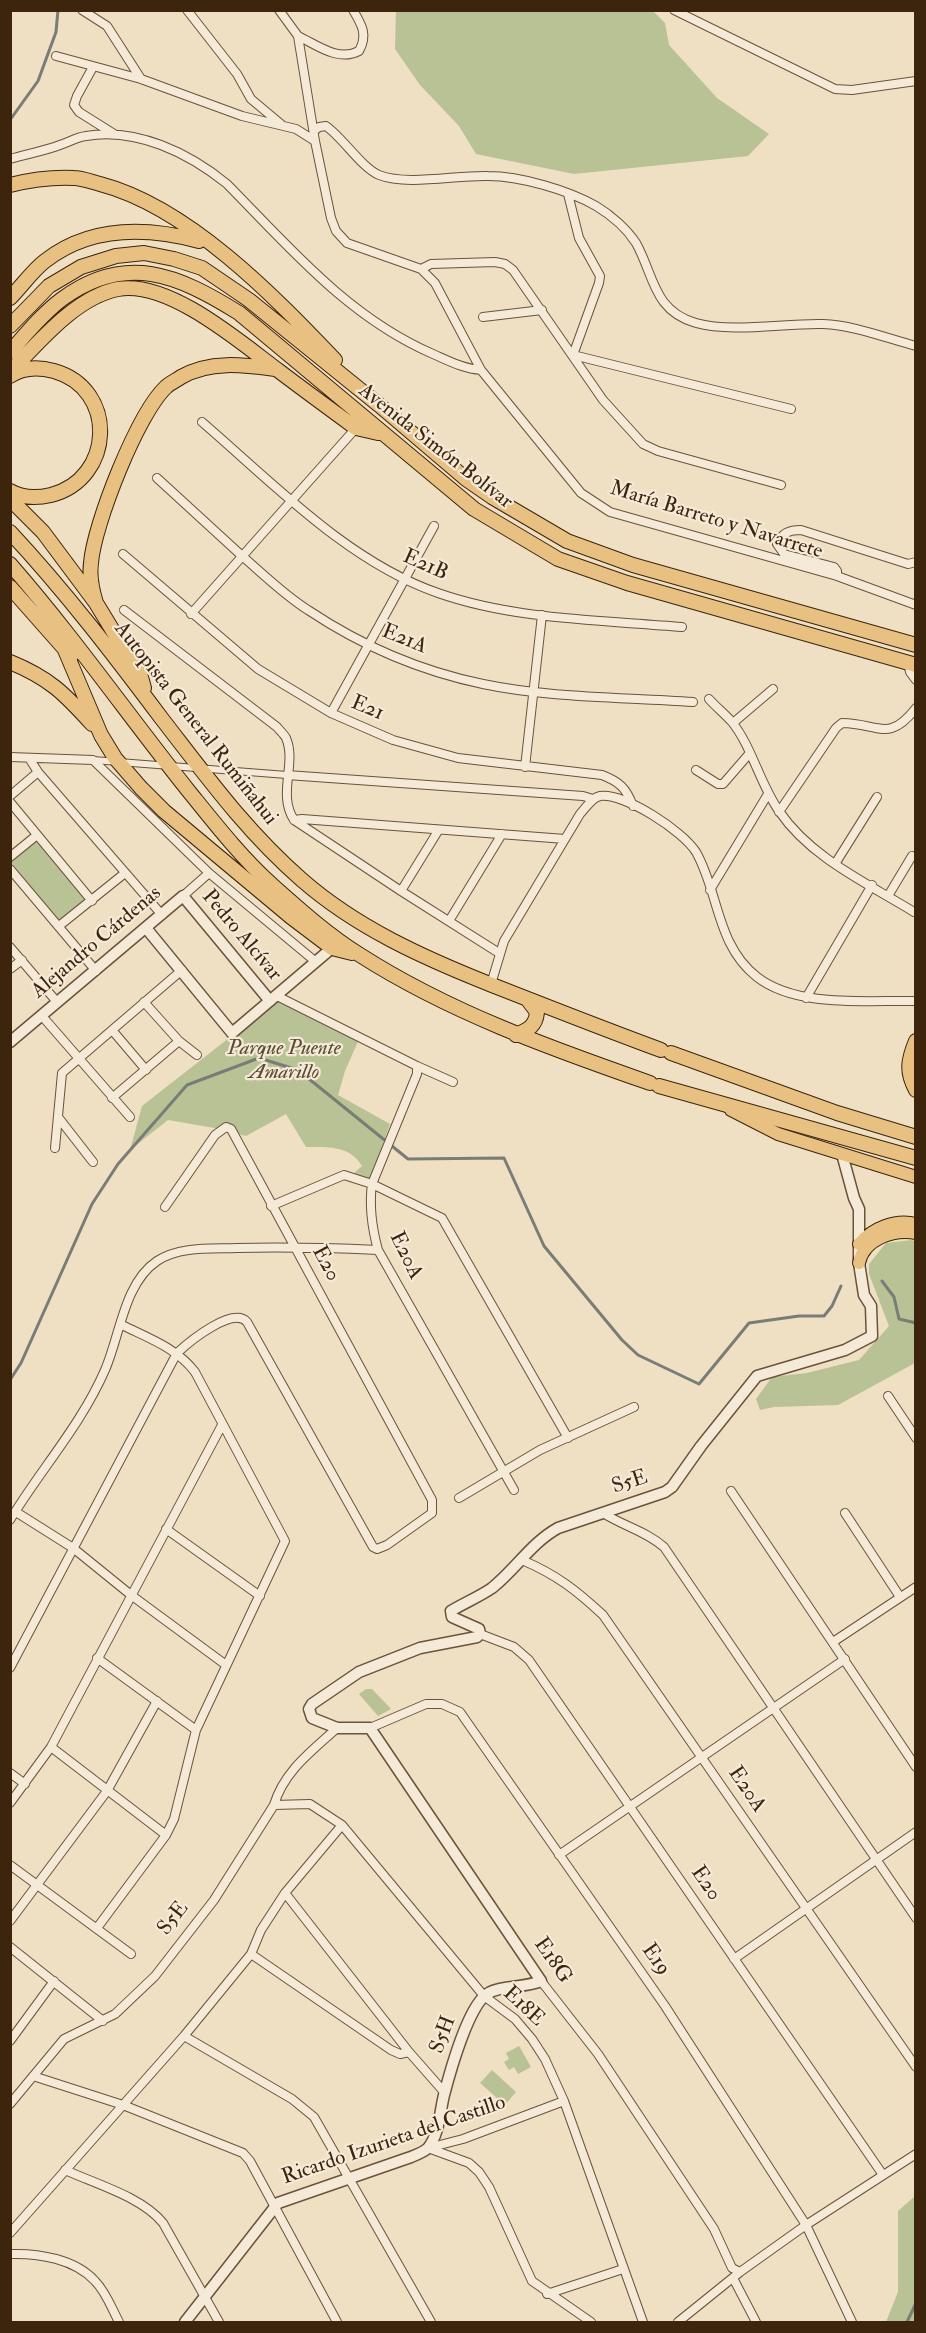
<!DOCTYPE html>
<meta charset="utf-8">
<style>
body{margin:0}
#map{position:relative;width:926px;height:2333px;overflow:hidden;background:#efdfc3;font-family:"IM FELL Double Pica",serif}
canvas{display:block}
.frame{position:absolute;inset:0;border:12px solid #3c240d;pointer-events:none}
</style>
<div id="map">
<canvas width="926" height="2333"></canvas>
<div class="frame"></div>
</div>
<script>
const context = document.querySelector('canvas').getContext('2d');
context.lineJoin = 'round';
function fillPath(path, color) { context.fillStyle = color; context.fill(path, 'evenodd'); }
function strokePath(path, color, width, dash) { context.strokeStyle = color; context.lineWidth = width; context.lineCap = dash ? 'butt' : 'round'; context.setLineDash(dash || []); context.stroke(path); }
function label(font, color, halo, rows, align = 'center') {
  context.font = font + ' "IM FELL Double Pica",serif'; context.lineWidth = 4.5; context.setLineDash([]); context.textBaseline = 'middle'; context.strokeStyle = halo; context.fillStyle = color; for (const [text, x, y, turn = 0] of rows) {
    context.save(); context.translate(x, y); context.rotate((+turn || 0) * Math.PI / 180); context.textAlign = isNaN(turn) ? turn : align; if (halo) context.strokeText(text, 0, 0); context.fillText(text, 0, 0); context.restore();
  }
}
fillPath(new Path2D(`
 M396,11H653L665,23L669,45L717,98L769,134L748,156L574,174L476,154L459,126L420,85L395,49Z
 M36,839L90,898L59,922L11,862V858Z
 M277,996L360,1037L345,1071L338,1095L390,1124L370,1180L354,1173L362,1166C350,1145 327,1147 306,1147L286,1114L246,1136L220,1129L168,1120L130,1150L142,1106L229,1038Z
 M912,1240L915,1242V1363L838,1405L774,1407L760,1410L756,1399L772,1377L807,1373L859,1360L889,1326L869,1274V1264L886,1243Z
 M366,1689H372L391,1709L378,1716L359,1694Z
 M519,2046L531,2067L518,2074L514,2067L509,2070L504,2062L509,2059L506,2053Z
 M492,2070L516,2092L505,2105L480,2083Z
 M915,2196V2322H886L898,2292V2211Z`), '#b8c294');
strokePath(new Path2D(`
 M10,120L38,81L56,32L58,10
 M882,1281L894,1297L899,1319L916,1323
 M10,1380L21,1363L92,1204L118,1164L187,1085L259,1058L298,1070L408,1159L504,1158L544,1246L622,1340L638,1355L699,1384L749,1323L799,1316H824L832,1306L841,1286
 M907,2322L916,2303`), '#787d78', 3);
const pedestrian = new Path2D(`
 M93,760L287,775`);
const minor = new Path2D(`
 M82,10L107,26L141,79
 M187,10L237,74L251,99L282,125
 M279,10L298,36L315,141L331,218L336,231L347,243L421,269L435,283L481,370L581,493L610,512L837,576L916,605
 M674,10L835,89L852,90L916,81
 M298,36C317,45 338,62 359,51C368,35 362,25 353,10
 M56,56L141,79L242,116L296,129L315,141
 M93,67L77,96L74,105L79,112L114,134
 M314,131L319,127L326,126C343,138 362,168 379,175C407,186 456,175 488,176C520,176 568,190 596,206C611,215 627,229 636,243C654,275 653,311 696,323C732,333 784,323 823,324C853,325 886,338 916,346
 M10,159C27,154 44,151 60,145C69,142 77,137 86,136C136,127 189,153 227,184C290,248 349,318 433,354C449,361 464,369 481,370
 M568,194L579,238L600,276L599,283L573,355L791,409
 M421,269L431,264L495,262L505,264L513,270L603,400L643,444L658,451L781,485
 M483,317L542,310
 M202,422C273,483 348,562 438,593C515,620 602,620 682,627
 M157,478C185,504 213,529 241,555C263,574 284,595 308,610C362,646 420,671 483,684C549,698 625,697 693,702
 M123,554L258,669L331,713L393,740L458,758L602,775C620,782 626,788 633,806
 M837,576V571L834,567L784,554L777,544C782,533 789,530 801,530L908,564L916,562
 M124,610L277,727C279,730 284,734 286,738C297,763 277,794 294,820L401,891L499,953
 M191,614L356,428
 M908,662L910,672L916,680
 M709,699C716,707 725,714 732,722C752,747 760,784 779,811C811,858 867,883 914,912
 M331,713L434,526
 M733,723L773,689
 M10,757L93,760L209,873L316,962
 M29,758L38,772L162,915
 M525,767L542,615
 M696,770L718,784H723L749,754
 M287,775L583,796L593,799
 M10,796L38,772
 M10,802L92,901
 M779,812L836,728L842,723C878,723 888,744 916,708
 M294,820L302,819L565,839
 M10,857L37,835
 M835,864L877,797
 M10,869L96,971
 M710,890L768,794
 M401,891L438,831
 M183,896L209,873
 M888,896L912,856
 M449,921L502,834
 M59,926L125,873
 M10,947L57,1002
 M10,969L22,960
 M491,984L504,941L580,814C586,808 591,798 600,796C625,793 683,831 696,852C719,892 716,945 757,977C797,1008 866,1000 916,1001
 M277,996L417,1066V1074L372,1184C369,1206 372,1228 378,1250L514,1490
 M806,998L872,885
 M144,1002L179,1041L197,1055
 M42,1016L130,1117
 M112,1030L146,1070
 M417,1066L453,1082
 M112,1098L179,1041
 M58,1117L93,1162
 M55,1148L62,1073L182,970
 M271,1206L344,1175L372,1184L442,1218L568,1438
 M888,1396L916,1438
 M731,1491L916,1767
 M459,1498L540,1450L634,1407
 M16,1512L73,1548L131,1595L226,1665
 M603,1513C623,1526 646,1531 664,1547L916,1918
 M845,1513L900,1597
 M10,1520C41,1469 81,1425 105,1370C120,1336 124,1283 157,1261C180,1246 211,1249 237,1248C284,1247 331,1248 378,1250
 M166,1529L260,1596
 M522,1560C557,1575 576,1590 603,1615L916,2067
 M480,1634L514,1647L529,1660L883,2175
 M833,1642L916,1587
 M97,1658L196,1730
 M10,1668L177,1353C190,1341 233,1306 247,1322L373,1547L377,1549L387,1545L432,1513V1500L231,1129L226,1127L215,1135L165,1207
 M370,1728L426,1704H442L460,1712L665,2006L806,2225L852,2322
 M51,1747L166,1835
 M10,1773L25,1784
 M10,1803L51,1747L222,1425
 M274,1805L310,1804L342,1825L484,1996L515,2019L532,2039L545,2059L564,2101L643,2322
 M559,1855L845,1659
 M10,1865L131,1954
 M285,1893L409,2052L445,2093
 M10,1921L107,1791L157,1701
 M97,1928L166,1835L174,1819L196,1730L285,1541L195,1372C177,1348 148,1338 122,1325
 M10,1947L103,2021
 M251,1954L391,2050L400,2054L409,2052
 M734,1959L916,1832
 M541,1981L598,2054L714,2229L732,2268L740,2272
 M184,2036L292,2099L314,2117L431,2322
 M10,2041L54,1981
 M33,2076L123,2105L243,2153L250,2161L337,2322
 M10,2104L64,2039L115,2014L155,1976L214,1900L274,1805C284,1771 312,1751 337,1728
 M428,2148L469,2163L479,2172L489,2187L532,2281L591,2322
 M428,2148L463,2139L564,2101
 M65,2170C96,2184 142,2197 163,2223L219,2322
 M10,2233L184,2036L251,1954L261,1930L285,1893L342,1825
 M10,2254C39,2253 75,2259 95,2281C106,2292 112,2309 119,2322
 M733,2278L756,2322
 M547,2294L623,2269
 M678,2322L740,2272L806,2225L916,2154`);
const tertiary = new Path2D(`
 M146,928L232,1033L332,948
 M10,1042L183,896L270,1001
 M185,2322L278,2203L411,2157C416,2155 424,2152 428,2148C439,2135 440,2111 444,2095C450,2072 468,2007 487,1994C500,1985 525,1988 541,1981L370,1728H337L312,1718L309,1709L312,1704L359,1672L420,1648L477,1637L480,1634L479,1629L452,1617L451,1611C464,1603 479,1597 492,1588C516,1569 531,1543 558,1528L665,1492L672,1487L701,1446L757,1376L845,1350L872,1336L871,1306L864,1295L859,1263V1209L854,1198L842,1154`);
const primary = new Path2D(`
 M731,1110L778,1134L916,1177
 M859,1244C873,1228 895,1219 916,1224
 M859,1263C864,1239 893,1229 916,1233`);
const trunk = new Path2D(`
 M10,185C30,180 54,177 74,178C82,178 92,182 100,184C188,207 274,296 335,360
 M10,298C22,286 32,271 45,261C90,226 147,227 199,241
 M10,326L49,286L81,267L116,256L144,253L174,259L202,268L249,300L379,405L466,479L492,497L567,541L633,565L916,645
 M10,352C26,334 42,314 62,299C126,252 178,275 239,313L474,509L558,559L627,583L916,665
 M10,372C39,342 76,297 118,289C169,280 240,342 279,371C304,390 330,409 356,428L378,433
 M10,376C23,367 39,367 54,371C118,389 114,479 51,495C38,498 22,498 10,491
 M10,499L43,532L96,603L141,677L144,688
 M10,532C65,591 114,655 162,719C207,777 246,831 302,880C357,928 424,958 492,985C548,1007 604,1029 661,1050
 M10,564C73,636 128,715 187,789C213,821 240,856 271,884C299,909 328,935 360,955C449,1012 550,1048 650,1083
 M10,587L71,656
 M96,603C92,590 89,577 91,563C94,524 138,413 166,387C170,383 177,380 181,377C210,360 245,365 275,369
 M65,650L101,735L115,758L141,788L164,811L291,917L332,948L352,953
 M10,662C49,678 64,693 92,724
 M516,1035C528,1030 536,1026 537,1012L528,1000
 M916,1041C908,1060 906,1072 916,1090
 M671,1053L837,1113L916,1137
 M659,1086L916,1158`);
strokePath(pedestrian, '#69533a', 8);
strokePath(minor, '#69533a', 10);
strokePath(tertiary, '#69533a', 13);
strokePath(primary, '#3c240d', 14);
strokePath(trunk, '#3c240d', 16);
strokePath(pedestrian, '#f5ead8', 6);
strokePath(minor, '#f5ead8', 8);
strokePath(tertiary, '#f5ead8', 10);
strokePath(primary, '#e8c082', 12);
strokePath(trunk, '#e8c082', 14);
label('21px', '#3c240d', '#f5ead8', [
 ["Avenida Simón Bolívar",435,447,38],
 ["María Barreto y Navarrete",716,521,17],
 ["E21B",425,566,24],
 ["E21A",404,640,22],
 ["E21",367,709,23],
 ["Autopista General Rumiñahui",195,724,52],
 ["Pedro Alcívar",241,936,50],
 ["Alejandro Cárdenas",97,943,-40],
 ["E20A",405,1256,64],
 ["E20",325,1264,62],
 ["S5E",630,1483,-18],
 ["E20A",746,1790,56],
 ["E20",705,1884,56],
 ["S5E",174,1919,-52],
 ["E19",655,1960,55],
 ["E18G",552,1961,55],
 ["E18E",523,2007,43],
 ["S5H",444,2035,-69],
 ["Ricardo Izurieta del Castillo",394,2141,-19]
]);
label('italic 21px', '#5b4c2f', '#f5ead8', [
 ["Parque Puente",284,1049],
 ["Amarillo",284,1073]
]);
</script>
